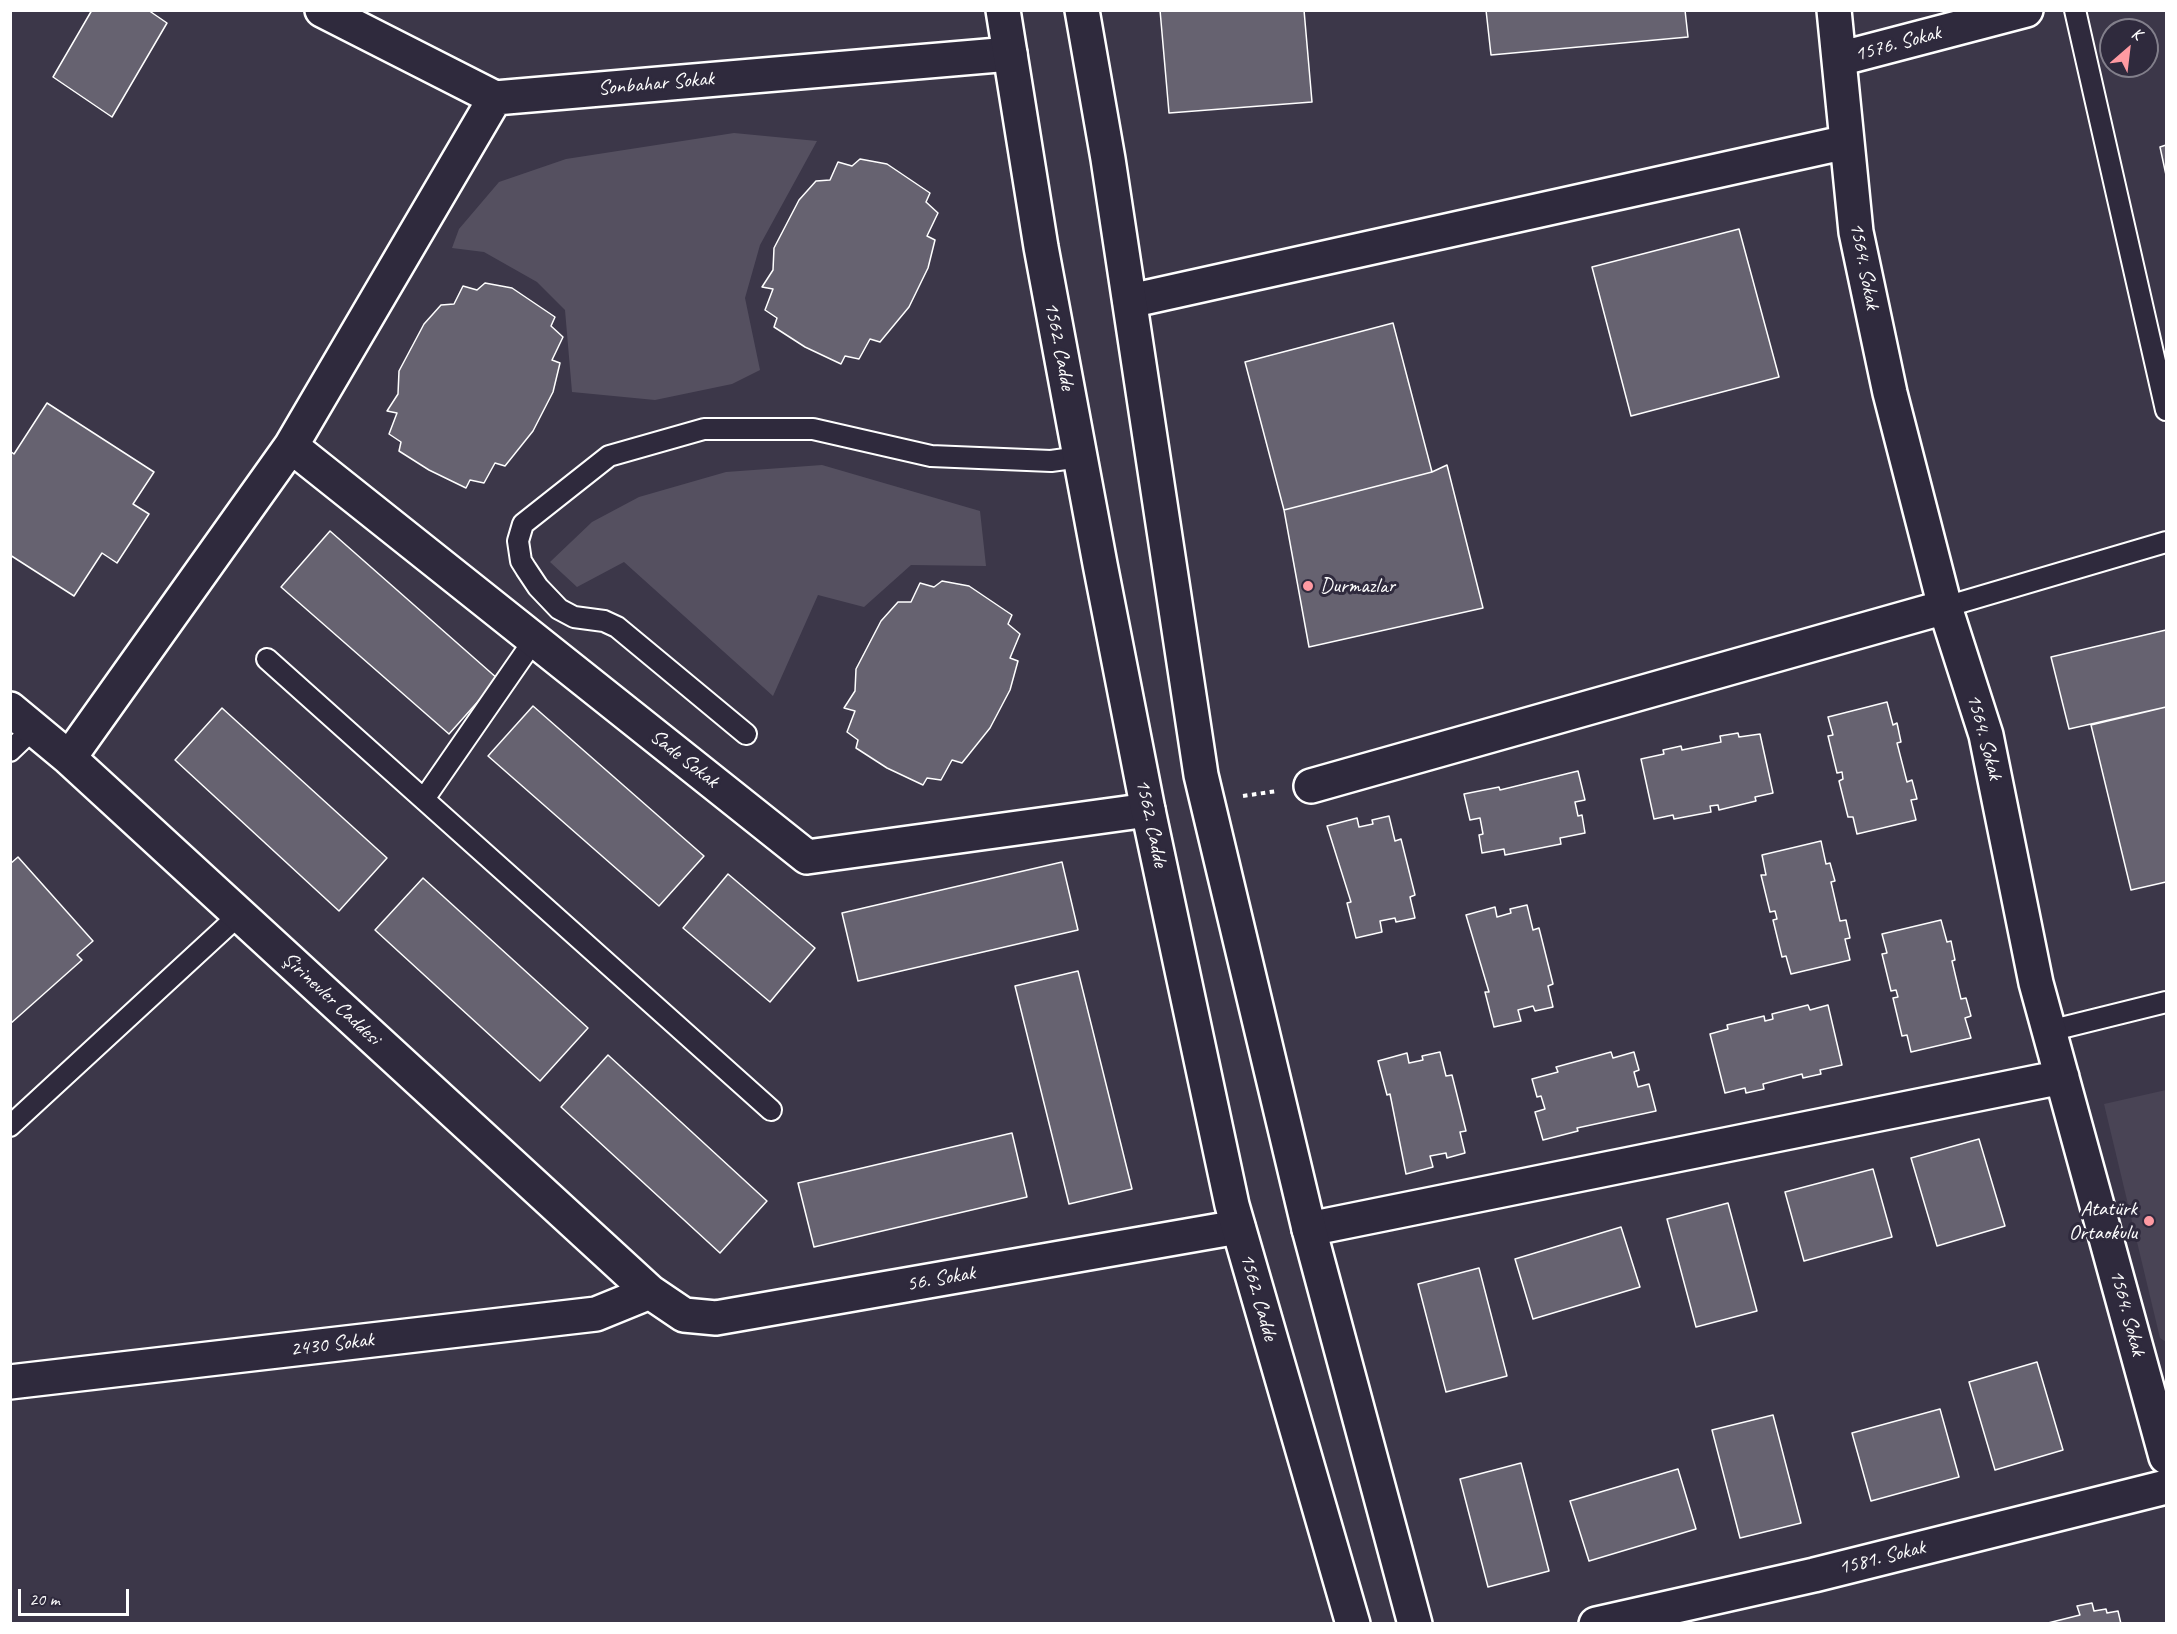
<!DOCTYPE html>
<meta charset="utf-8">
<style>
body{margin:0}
#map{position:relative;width:2177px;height:1634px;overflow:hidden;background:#3c3749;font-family:Caveat,sans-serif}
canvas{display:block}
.frame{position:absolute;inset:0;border:12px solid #fff;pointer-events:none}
.north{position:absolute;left:2099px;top:18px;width:60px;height:60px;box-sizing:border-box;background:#2f2a3d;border:2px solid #827f8b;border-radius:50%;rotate:28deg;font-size:16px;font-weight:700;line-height:24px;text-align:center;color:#fff}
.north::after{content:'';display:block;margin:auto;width:21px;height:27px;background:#ff9aa2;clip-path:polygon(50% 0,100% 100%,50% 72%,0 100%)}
.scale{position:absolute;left:18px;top:1589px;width:111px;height:27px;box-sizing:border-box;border:3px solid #fff;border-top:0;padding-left:8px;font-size:18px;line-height:21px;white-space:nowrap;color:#fff;-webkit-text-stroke:4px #2f2a3d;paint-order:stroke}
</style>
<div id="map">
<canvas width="2177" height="1634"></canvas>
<div class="frame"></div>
<div class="north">K</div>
<div class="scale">20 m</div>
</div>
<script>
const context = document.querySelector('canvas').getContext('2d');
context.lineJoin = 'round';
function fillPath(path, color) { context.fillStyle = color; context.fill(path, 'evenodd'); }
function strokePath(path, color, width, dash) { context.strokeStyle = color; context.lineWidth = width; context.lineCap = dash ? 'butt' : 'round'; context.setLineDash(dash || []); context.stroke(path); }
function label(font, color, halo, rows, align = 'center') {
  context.font = font + ' Caveat,sans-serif'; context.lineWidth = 6; context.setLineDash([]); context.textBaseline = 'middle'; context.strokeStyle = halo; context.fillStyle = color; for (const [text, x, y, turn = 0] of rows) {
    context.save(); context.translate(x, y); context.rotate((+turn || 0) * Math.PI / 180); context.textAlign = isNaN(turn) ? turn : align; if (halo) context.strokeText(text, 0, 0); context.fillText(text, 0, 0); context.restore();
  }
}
fillPath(new Path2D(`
 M2166,1090V1342L2160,1338L2104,1104Z`), '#494455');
fillPath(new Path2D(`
 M734,133L817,141L760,245L745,298L760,370L732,384L655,400L572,392L565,310L537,282L484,252L452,248L459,229L499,182L566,159Z
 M822,465L980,511L986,566L911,565L864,607L818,595L773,696L624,562L577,587L550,562L592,522L639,497L726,472Z`), '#555060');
const building = new Path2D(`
 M92,10H148L167,23L112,117L53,77Z
 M1160,10H1304L1312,102L1169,113Z
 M1486,10H1685L1688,37L1491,55Z
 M2166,145V175L2160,147Z
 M860,159L887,164L930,193L926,202L938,213L927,236L935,240L928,268L909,307L880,342L870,339L859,359L845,356L841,364L805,347L774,327L777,318L765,310L773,289L762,287L773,270L774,248L799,200L816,181L830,180L838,162L852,166Z
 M1739,229L1779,377L1631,416L1592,267Z
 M485,283L512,288L555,317L551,326L563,337L552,360L560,363L553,392L533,431L505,466L495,463L484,483L470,480L466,488L429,470L399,451L401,442L389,434L397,413L387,411L398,394L399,371L424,324L441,305L454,304L463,286L477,290Z
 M1393,323L1432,472L1284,510L1245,362Z
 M47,403L154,472L133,504L149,514L117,563L102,553L74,596L10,555V451L14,454Z
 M1447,465L1483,608L1309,647L1284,510L1432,472Z
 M330,531L498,679L449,734L281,587Z
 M942,581L969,586L1012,615L1008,624L1020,634L1010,658L1018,661L1010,690L990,728L962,763L952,760L941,780L927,778L923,785L887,768L856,748L858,740L847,732L855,711L844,708L855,691L856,669L881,621L898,602H911L920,583L934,587Z
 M2166,630V707L2069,729L2051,657Z
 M1887,702L1893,725L1897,723L1901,742L1897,743L1907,782L1912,780L1917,799L1911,800L1916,820L1857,834L1853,817H1848L1839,781L1843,779L1842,772L1837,773L1828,736L1833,735L1828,717Z
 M533,706L704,856L659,906L488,756Z
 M2166,707V882L2131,890L2091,725Z
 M222,708L387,858L339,911L175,760Z
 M1738,733L1739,737L1760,734L1773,793L1755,797L1756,801L1719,810L1718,805L1710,806L1711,812L1674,819L1673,815L1654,819L1641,759L1664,754L1663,750L1681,746L1682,750L1721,742L1720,736Z
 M1578,771L1585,800L1575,802L1578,816L1582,815L1585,833L1560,838L1561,844L1505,855L1504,849L1482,853L1479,835L1483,834L1480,818L1470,820L1464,794L1499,787L1500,790Z
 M1389,816L1395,841L1401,839L1415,895L1410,897L1415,918L1396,922L1395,918L1380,921L1382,932L1356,938L1347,903L1351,902L1327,826L1357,818L1359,827L1373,824L1372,820Z
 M1821,841L1826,864L1830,863L1835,881L1831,882L1840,921L1846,920L1850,938L1845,939L1850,960L1791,974L1786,956L1782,957L1773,920L1777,919L1775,911L1770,912L1761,875H1766L1762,855Z
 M18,857L93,941L77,955L82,960L10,1024V864Z
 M1062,862L1078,930L858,981L842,913Z
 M728,874L815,948L770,1002L683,928Z
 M423,878L588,1028L540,1081L375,930Z
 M1527,905L1533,930L1539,928L1553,984L1548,986L1553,1007L1535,1011L1533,1006L1518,1010L1521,1021L1494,1027L1485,992H1489L1466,915L1495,907L1497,917L1511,913L1510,909Z
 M1941,920L1947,942L1951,941L1955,960L1952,961L1961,999L1966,998L1971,1016L1965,1018L1971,1038L1911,1052L1907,1035L1902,1036L1893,998L1898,997L1896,990L1891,991L1882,954L1887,953L1882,934Z
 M1078,971L1132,1189L1069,1204L1015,986Z
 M1808,1005L1810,1010L1828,1005L1842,1065L1820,1070L1821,1074L1803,1078L1802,1074L1763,1084L1764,1089L1746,1093L1745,1088L1725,1093L1710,1034L1728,1029L1727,1025L1764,1016L1765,1021L1773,1019L1772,1014Z
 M1440,1052L1446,1076L1452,1075L1466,1131L1460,1132L1465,1153L1447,1158L1446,1153L1430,1156L1433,1167L1406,1174L1390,1094L1387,1095L1378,1061L1407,1053L1409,1063L1423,1060L1422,1056Z
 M1611,1052L1613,1058L1634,1052L1639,1070L1634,1072L1638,1087L1649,1084L1656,1111L1577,1128L1578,1131L1543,1140L1535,1112L1545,1109L1541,1096L1537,1097L1532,1079L1558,1072L1556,1067Z
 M608,1055L767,1201L720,1253L561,1107Z
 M1012,1133L1027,1197L814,1247L798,1183Z
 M1979,1139L2005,1226L1937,1246L1911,1158Z
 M1873,1169L1892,1237L1804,1261L1785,1192Z
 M1728,1203L1757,1311L1696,1327L1667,1219Z
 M1621,1227L1640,1287L1533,1319L1515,1259Z
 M1479,1268L1507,1376L1446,1392L1418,1284Z
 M2037,1362L2063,1450L1995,1470L1969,1382Z
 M1940,1409L1959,1477L1871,1501L1852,1433Z
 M1773,1415L1801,1523L1740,1538L1712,1430Z
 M1521,1463L1549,1571L1488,1587L1460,1479Z
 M1678,1469L1696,1529L1589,1561L1570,1501Z
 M2092,1603L2094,1611L2106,1609L2107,1613L2118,1611L2121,1624H2044L2080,1615L2077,1606Z`);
fillPath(building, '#666270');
strokePath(building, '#fff', 1.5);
const lane = new Path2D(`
 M2075,10L2166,410
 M1945,607L2166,542
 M267,659L771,1110
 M746,734L617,627L604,621L574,617L559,609L538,587L526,569L521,561L518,541L523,524L609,456L704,429H813L931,456L1051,461L1080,457
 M10,751L33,729
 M424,799L534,640
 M2049,1031L2166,1002
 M10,1126L239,915`);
const street = new Path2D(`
 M322,10L495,98L1010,54
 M1834,10L1856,232L1890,393L1945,607L1986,735L2036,983L2166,1457
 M1839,59L2026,10
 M1130,301L1847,142
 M291,446L807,857L1148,810
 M10,709L69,758L650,1292L684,1315L716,1318L1238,1227
 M69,758L291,446L495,98
 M1311,786L1945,607
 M1309,1229L2062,1077
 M10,1382L596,1314L650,1292
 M1596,1624L1814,1575L2166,1487`);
const secondary = new Path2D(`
 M1003,10L1041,247L1100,564L1148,810L1232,1205L1353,1624
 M1082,10L1108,159L1201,775L1309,1229L1415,1624`);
strokePath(lane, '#fff', 24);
strokePath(street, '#fff', 38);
strokePath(secondary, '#fff', 38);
strokePath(new Path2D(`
 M1243,796L1277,791`), '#fff', 4, [4.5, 4.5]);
strokePath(lane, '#2f2a3d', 20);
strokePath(street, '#2f2a3d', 33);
strokePath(secondary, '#2f2a3d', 33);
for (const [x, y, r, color] of [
 [1308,586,6,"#ff9aa2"],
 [2149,1221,6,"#ff9aa2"]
]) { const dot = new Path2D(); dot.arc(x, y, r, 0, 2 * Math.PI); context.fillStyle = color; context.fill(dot); strokePath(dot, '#2f2a3d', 2); }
label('21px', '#fff', '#2f2a3d', [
 ["1576. Sokak",1898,44,-15],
 ["Sonbahar Sokak",656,84,-5],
 ["1564. Sokak",1864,266,79],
 ["1562. Cadde",1059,346,79],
 ["1564. Sokak",1984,737,75],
 ["Sade Sokak",684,759,38],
 ["1562. Cadde",1151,823,78],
 ["Şirinevler Caddesi",331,999,43],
 ["56. Sokak",941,1279,-10],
 ["1562. Cadde",1258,1297,74],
 ["1564. Sokak",2127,1313,75],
 ["2430 Sokak",332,1345,-7],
 ["1581. Sokak",1882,1558,-14]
]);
label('21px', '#fff', '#2f2a3d', [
 ["Durmazlar",1320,586],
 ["Atatürk",2137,1209,"right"],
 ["Ortaokulu",2137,1233,"right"]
], 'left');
</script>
